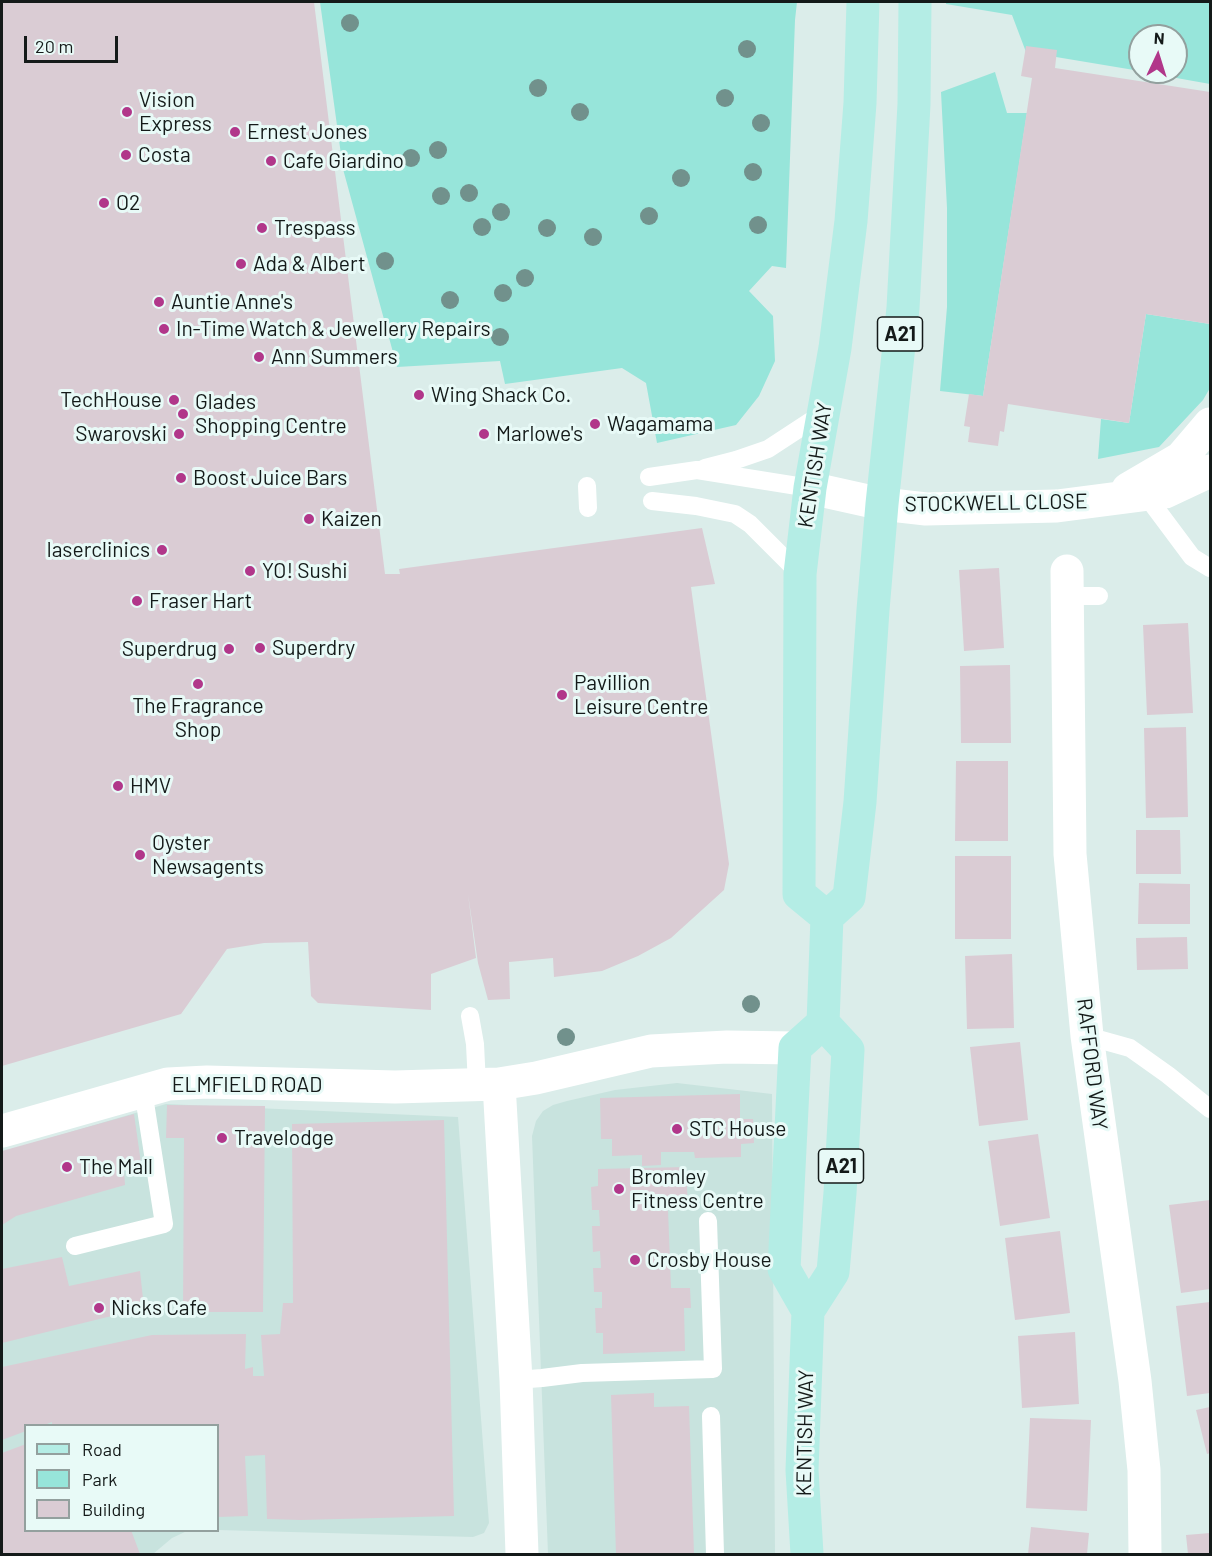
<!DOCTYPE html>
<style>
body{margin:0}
#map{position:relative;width:1212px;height:1556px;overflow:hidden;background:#dbedea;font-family:Barlow,sans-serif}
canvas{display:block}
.frame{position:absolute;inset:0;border:3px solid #141a19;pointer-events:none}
.legend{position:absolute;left:24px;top:1424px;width:195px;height:108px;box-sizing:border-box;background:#e8faf7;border:2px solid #93a09e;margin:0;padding:8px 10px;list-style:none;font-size:18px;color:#141a19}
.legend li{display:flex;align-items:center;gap:12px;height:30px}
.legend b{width:30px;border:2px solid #93a09e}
.north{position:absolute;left:1128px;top:24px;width:60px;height:60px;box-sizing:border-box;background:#e8faf7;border:2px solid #93a09e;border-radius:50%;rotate:4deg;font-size:16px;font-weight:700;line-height:24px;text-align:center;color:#141a19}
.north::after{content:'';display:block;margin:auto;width:21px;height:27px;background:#b1378a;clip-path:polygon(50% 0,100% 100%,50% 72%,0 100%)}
.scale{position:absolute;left:24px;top:36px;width:94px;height:27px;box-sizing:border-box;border:3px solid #141a19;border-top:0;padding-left:8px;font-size:18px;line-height:21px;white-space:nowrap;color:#141a19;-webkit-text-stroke:4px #e8faf7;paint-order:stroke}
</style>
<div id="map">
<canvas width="1212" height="1556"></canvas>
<div class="frame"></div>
<ul class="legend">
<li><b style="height:8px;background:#b4ede5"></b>Road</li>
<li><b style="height:16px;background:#97e5da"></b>Park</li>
<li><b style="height:16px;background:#daccd4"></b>Building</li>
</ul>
<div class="north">N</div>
<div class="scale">20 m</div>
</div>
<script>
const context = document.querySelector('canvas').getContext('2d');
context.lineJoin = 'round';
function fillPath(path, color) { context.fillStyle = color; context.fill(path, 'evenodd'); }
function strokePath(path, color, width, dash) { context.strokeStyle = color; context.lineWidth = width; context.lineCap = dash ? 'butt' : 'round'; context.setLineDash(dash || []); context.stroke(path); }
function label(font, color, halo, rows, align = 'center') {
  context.font = font + ' Barlow,sans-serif'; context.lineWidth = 6; context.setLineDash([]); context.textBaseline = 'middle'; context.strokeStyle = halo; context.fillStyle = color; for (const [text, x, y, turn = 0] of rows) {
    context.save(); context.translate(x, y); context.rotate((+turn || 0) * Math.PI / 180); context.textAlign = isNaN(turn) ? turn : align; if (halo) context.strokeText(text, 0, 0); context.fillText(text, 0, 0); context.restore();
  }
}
fillPath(new Path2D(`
 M677,1083L772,1094L775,1554H548L532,1136L536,1121L543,1111L553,1105L567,1101L615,1090Z
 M166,1104L458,1117L489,1523L484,1533L473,1537L218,1530V1426H26V1530L187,1531L172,1538L153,1554H2V1152Z`), '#c8e3de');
fillPath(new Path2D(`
 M320,2H797L795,20L786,268L772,266L749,291L773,316L775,361L759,396L736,425L657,443L646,383L622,368L505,384L500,361L397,367L343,169Z
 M946,2H1210V84L1143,72H1176V36H1140V71L1026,52L1012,15L946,4Z
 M995,72L1007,113H1027L983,396L940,391L947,307V208L941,92Z
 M1146,314L1210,324V388L1203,400L1159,447L1098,459L1101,419L1129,423Z`), '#97e5da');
fillPath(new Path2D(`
 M2,2H314L385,574H400L399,569L702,528L715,584L691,587L729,864L724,890L671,938L638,956L602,971L554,977L553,958L509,962L510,999L488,1000L478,963L468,894L476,958L431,974V1010L318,1003L311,996L308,942L264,943L227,949L181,1014L2,1066Z
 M1026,46L1057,50L1055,68L1210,92V324L1146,314L1129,423L1008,404L1004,432L1000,431L998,446L968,442L970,427L964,426L969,394L983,396L1032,78L1021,76Z
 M999,568L1004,648L964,651L959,570Z
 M1188,623L1193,713L1147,715L1143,625Z
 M1010,665L1011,743H961L960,666Z
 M1186,727L1188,817L1146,818L1144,728Z
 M956,761H1008V841H955Z
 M1136,830H1180L1181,874H1136Z
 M955,856H1011V939H955Z
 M1139,883L1190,884V924H1138Z
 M1187,937L1188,969L1137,970L1136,938Z
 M1012,954L1014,1028L967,1029L965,956Z
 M1020,1042L1028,1120L979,1126L970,1047Z
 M740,1094V1119H753L754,1143L741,1144V1157L695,1158L694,1152H661V1165L642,1166V1155L612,1156V1139H601L600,1098Z
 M167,1105L265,1106L263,1312H183L184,1138H166Z
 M134,1114L141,1163L124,1171L125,1185L16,1216L2,1225V1151Z
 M444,1120L454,1516L301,1520L267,1519L265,1455L245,1456L248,1516L218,1517V1426H52V1422L42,1426H26V1431L2,1440V1367L152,1335L246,1334L245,1369L253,1367V1376H264L261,1335L280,1334L283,1303H293L292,1124Z
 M1038,1134L1050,1218L1000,1226L988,1141Z
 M686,1167L688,1209L668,1210L671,1288H690L691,1308H684L685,1351L603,1354V1333H596L595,1308H602V1292H594L593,1268H601L600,1251L593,1252L592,1226H600L599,1210H592L591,1187L598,1186V1169Z
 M1210,1200V1289L1181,1293L1169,1205Z
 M1060,1231L1070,1313L1015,1320L1005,1238Z
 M62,1257L69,1286L140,1271L144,1308L2,1343V1269Z
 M1210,1302V1393L1187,1396L1176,1306Z
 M1075,1332L1079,1404L1022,1408L1018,1336Z
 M654,1393V1407L689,1406L694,1554H616L611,1395Z
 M1210,1407V1453L1207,1454L1196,1410Z
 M1030,1418L1091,1420L1087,1511L1026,1508Z
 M26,1444V1530H131L140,1554H2V1453Z
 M1031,1527L1089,1533L1087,1554H1028Z
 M1210,1533V1554H1188L1186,1535Z`), '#daccd4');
strokePath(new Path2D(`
 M705,468L736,460L768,449L823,413
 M649,477L697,470L810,488
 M587,486L588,508
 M1142,490L1192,557L1210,568
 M652,501L696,506L735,514L750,524L800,574
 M1067,596H1099
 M470,1016L475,1044L477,1085
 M1087,1036L1130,1048L1168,1075L1210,1109
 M75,1246L164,1224L143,1090
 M516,1380L542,1378L582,1373L713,1369L708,1221
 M711,1416L715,1554`), '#fff', 18);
strokePath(new Path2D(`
 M810,488L882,504L926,509L1057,506L1165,492L1210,471
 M1128,489L1181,458L1210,424
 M1067,571L1070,854L1087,1036L1135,1381L1144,1470L1145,1554
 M499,1084L516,1380L522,1554
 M2,1131L168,1084L207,1082L395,1087L499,1084L536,1078L651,1051L727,1047L795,1048`), '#fff', 33);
strokePath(new Path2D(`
 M827,917L799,894L800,574L810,488L835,348L851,221L860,103L863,2
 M808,1311L784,1269L795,1048L823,1023L827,917L849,897L860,802L873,610L882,504L903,308L914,104L915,2
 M807,1554L802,1470L808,1311L833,1272L840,1193L848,1050L823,1023`), '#b4ede5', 33);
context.fillStyle = '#71918c';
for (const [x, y] of [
 [350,23],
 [747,49],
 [538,88],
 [725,98],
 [580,112],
 [761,123],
 [438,150],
 [411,158],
 [753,172],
 [681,178],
 [469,193],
 [441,196],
 [501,212],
 [649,216],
 [758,225],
 [482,227],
 [547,228],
 [593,237],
 [385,261],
 [525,278],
 [503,293],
 [450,300],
 [500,337],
 [751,1004],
 [566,1037]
]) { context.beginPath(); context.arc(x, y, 9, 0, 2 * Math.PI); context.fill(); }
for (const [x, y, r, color] of [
 [127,112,6,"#b1378a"],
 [235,132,6,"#b1378a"],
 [126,155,6,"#b1378a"],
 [271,161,6,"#b1378a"],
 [104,203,6,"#b1378a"],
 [262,228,6,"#b1378a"],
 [241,264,6,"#b1378a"],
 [159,302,6,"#b1378a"],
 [164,329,6,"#b1378a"],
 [259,357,6,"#b1378a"],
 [419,395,6,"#b1378a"],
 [174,400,6,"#b1378a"],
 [183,414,6,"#b1378a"],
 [595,424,6,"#b1378a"],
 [179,434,6,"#b1378a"],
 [484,434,6,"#b1378a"],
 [181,478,6,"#b1378a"],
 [309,519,6,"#b1378a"],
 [162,550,6,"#b1378a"],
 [250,571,6,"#b1378a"],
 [137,601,6,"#b1378a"],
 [260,648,6,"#b1378a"],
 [229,649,6,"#b1378a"],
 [198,684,6,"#b1378a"],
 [562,695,6,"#b1378a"],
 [118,786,6,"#b1378a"],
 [140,855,6,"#b1378a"],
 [677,1129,6,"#b1378a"],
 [222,1138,6,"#b1378a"],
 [67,1167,6,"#b1378a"],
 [619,1189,6,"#b1378a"],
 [635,1260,6,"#b1378a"],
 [99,1308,6,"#b1378a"]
]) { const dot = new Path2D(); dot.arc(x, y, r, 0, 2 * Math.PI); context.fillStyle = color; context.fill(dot); strokePath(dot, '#e8faf7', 2); }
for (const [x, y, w] of [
 [900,334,45],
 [841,1166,45]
]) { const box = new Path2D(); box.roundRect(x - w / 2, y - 17, w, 34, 4.5); context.fillStyle = '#e8faf7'; context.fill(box); strokePath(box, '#141a19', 1.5); }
label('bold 20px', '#141a19', null, [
 ["A21",900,334],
 ["A21",841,1166]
]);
label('21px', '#141a19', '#e8faf7', [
 ["Vision",139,100],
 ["Express",139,124],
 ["Ernest Jones",247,132],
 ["Costa",138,155],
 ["Cafe Giardino",283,161],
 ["O2",116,203],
 ["Trespass",274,228],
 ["Ada & Albert",253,264],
 ["Auntie Anne's",171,302],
 ["In-Time Watch & Jewellery Repairs",176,329],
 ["Ann Summers",271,357],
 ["Wing Shack Co.",431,395],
 ["TechHouse",162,400,"right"],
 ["Glades",195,402],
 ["Shopping Centre",195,426],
 ["Wagamama",607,424],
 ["Swarovski",167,434,"right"],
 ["Marlowe's",496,434],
 ["Boost Juice Bars",193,478],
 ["Kaizen",321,519],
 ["laserclinics",150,550,"right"],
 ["YO! Sushi",262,571],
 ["Fraser Hart",149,601],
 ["Superdry",272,648],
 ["Superdrug",217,649,"right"],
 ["Pavillion",574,683],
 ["Leisure Centre",574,707],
 ["The Fragrance",198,706,"center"],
 ["Shop",198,730,"center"],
 ["HMV",130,786],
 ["Oyster",152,843],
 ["Newsagents",152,867],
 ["STC House",689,1129],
 ["Travelodge",234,1138],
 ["The Mall",79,1167],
 ["Bromley",631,1177],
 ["Fitness Centre",631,1201],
 ["Crosby House",647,1260],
 ["Nicks Cafe",111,1308]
], 'left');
label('21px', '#141a19', '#e8faf7', [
 ["KENTISH WAY",815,465,-81],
 ["STOCKWELL CLOSE",996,503,-1],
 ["RAFFORD WAY",1092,1064,83],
 ["ELMFIELD ROAD",247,1085],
 ["KENTISH WAY",805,1433,-89]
]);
</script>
